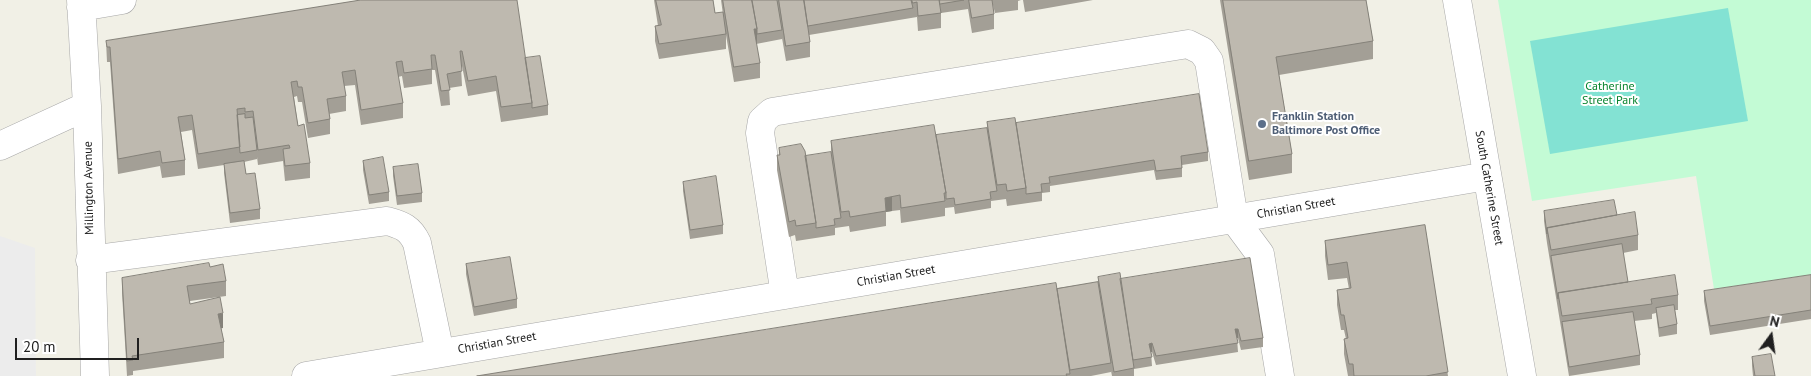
<!DOCTYPE html>
<style>
body{margin:0}
#map{position:relative;width:1811px;height:376px;overflow:hidden;background:#f1f0e6;font-family:"PT Sans",sans-serif}
canvas{display:block}
.north{position:absolute;left:1746px;top:311px;width:50px;height:50px;-webkit-text-stroke:4px #fff;paint-order:stroke;rotate:14deg;font-size:14px;font-weight:700;line-height:20px;text-align:center;color:#202020}
.north::after{content:'';display:block;margin:auto;width:18px;height:22px;background:#202020;clip-path:polygon(50% 0,100% 100%,50% 72%,0 100%)}
.scale{position:absolute;left:15px;top:338px;width:124px;height:22px;box-sizing:border-box;border:2px solid #202020;border-top:0;padding-left:6px;font-size:15px;line-height:18px;white-space:nowrap;color:#202020;-webkit-text-stroke:4px #fff;paint-order:stroke}
</style>
<div id="map">
<canvas width="1811" height="376"></canvas>
<div class="north">N</div>
<div class="scale">20 m</div>
</div>
<script>
const context = document.querySelector('canvas').getContext('2d');
context.lineJoin = 'round';
function fillPath(path, color) { context.fillStyle = color; context.fill(path, 'evenodd'); }
function strokePath(path, color, width, dash) { context.strokeStyle = color; context.lineWidth = width; context.lineCap = dash ? 'butt' : 'round'; context.setLineDash(dash || []); context.stroke(path); }
function label(font, color, halo, rows, align = 'center') {
  context.font = font + ' "PT Sans",sans-serif'; context.lineWidth = 4; context.setLineDash([]); context.textBaseline = 'middle'; context.strokeStyle = halo; context.fillStyle = color; for (const [text, x, y, turn = 0] of rows) {
    context.save(); context.translate(x, y); context.rotate((+turn || 0) * Math.PI / 180); context.textAlign = isNaN(turn) ? turn : align; if (halo) context.strokeText(text, 0, 0); context.fillText(text, 0, 0); context.restore();
  }
}
fillPath(new Path2D(`
 M1498,0H1811V275L1714,289L1696,176L1532,201Z`), '#c3fbd5');
fillPath(new Path2D(`
 M1728,8L1748,121L1550,154L1530,41Z`), '#83e2d3');
fillPath(new Path2D(`
 M0,236L35,248L36,376H0Z`), '#ececec');
const minor = new Path2D(`
 M81,0L87,106L95,376
 M1457,0L1522,376
 M81,7L122,0
 M0,146L87,106
 M90,260L387,221C402,225 410,228 417,243L440,353
 M785,295L760,133L762,121L772,112L1188,44L1202,51L1209,61L1234,219L1260,254L1280,376
 M306,376L1487,176`);
strokePath(minor, '#a7a7a7', 29);
strokePath(minor, '#fff', 28);
fillPath(new Path2D(`
 M361,0L525,58L548,105V115L501,122L496,91L468,96L462,66H461L462,86L449,88L450,105L441,106L435,70H432V84L404,88L402,76L398,77L403,103V118L361,125L355,85L344,86L346,96V111L329,114L330,119V134L308,138L302,102H298L297,96L294,97L298,126L310,163V178L285,181L283,161L258,165L257,157V159L244,162L246,174L260,209V219L230,223L224,173V165L198,169L192,130L181,132L185,160V175L162,178L160,166L118,174L110,62H107L106,41Z
 M654,0H713L715,13L724,22L721,0H1021L1018,1V10L995,13L993,5L994,14V29L972,33L968,9L941,13V28L918,31L917,17L809,35L810,42V57L786,61L782,38V39L756,44L760,63V78L734,82L726,35V49L659,59L655,41V26H658Z
 M1023,0H1093L1025,12Z
 M1220,0H1366L1373,41V59L1279,75L1292,154V173L1249,180Z
 M987,122L1016,123L1208,152V161L1182,165V177L1156,180L1154,170L1050,186V192L1042,193V201L1007,206L1006,199L991,201V208L955,214L954,207L945,208V216L901,223L900,210L892,211L886,212V226L850,232L849,226L835,228V235L796,241L795,235L789,237L777,170V155H779V148L805,156L831,154V141L936,139L987,128Z
 M363,161L389,192V201L369,204L363,170Z
 M393,167L422,193V202L397,205L393,176Z
 M683,182L723,225V234L690,239L683,191Z
 M1544,211L1617,215L1638,235V250L1623,253L1628,282L1678,295V310H1675L1677,324V334L1659,337L1656,313L1652,314V319L1634,321L1640,355V365L1569,376L1547,243L1544,221Z
 M1425,225L1448,376H1348L1344,354V339H1346L1344,330H1341L1337,305V290L1349,289L1347,278L1328,280L1325,256V241Z
 M466,264L517,299V308L474,316L466,274Z
 M210,267L226,281V296L190,301V304L223,328H221L224,342V358L133,371V375L127,376L122,293V278Z
 M1811,275V319L1710,335L1704,301V291Z
 M1098,277L1120,279L1263,338V347L1241,350L1238,338H1237L1238,352L1156,365L1152,352H1151L1152,366L1134,369V376H1112L1111,371V372L1091,376H477L1098,282Z
 M1752,357L1775,376H1753L1752,366Z`), '#a39f96');
fillPath(new Path2D(`
 M754,29H757V44H754Z
 M892,196V211L886,212L885,198Z
 M223,313V328L218,329V314Z
 M1235,329H1238V338L1235,339Z
 M1152,343V352L1149,353V344Z`), '#85827a');
const building = new Path2D(`
 M361,0H517L532,103L501,107L496,76L468,81L462,51H460L462,71L447,74L450,90L441,91L435,55H431L432,69L404,73L402,61L396,62L403,103L361,110L355,70L342,72L346,96L327,99L330,119L308,123L302,87H298L297,81L291,82L298,126L304,124L310,163L285,166L283,149L290,148L289,145L258,150L253,111L245,112V108L237,109L240,147L198,154L192,115L178,117L185,160L162,163L160,151L118,159L110,47H107L106,41Z
 M656,0H713L715,13L723,12L726,34L659,44L655,26L661,25Z
 M723,0H752L757,29H754L760,63L734,67Z
 M752,0H777L782,30L757,34V29Z
 M779,0H804L810,42L786,46Z
 M804,0H911L913,8L808,26Z
 M912,0H939L941,13L918,16L917,2L913,3Z
 M940,0H964L940,4Z
 M969,0H992L994,14L972,18Z
 M1223,0H1366L1373,41L1276,57L1292,154L1249,161Z
 M540,56L548,105L532,108V103L525,58Z
 M1199,94L1208,152L1181,156L1182,168L1156,171L1154,160L1049,177L1050,183L1041,184L1042,192L1026,194V188L1016,123Z
 M245,114V118L253,117L257,150L240,153L237,115Z
 M1015,118L1026,188L1007,191L1006,184L997,185L987,122Z
 M934,125L946,193H944L945,201L901,208L900,195L885,198L886,211L850,217L849,211L841,212L831,141Z
 M987,128L997,191L990,192L991,199L955,205L954,198L946,199V193L936,135Z
 M801,144L805,151L816,223L796,226L795,220L789,222L777,155H780L779,148Z
 M831,152L841,218L834,219L835,225L816,228V223L805,156Z
 M383,157L389,192L369,195L363,161Z
 M244,161L246,174L255,173L260,209L230,213L224,164Z
 M418,164L422,193L397,196L393,167Z
 M716,176L723,225L690,230L683,182Z
 M1614,200L1617,215L1547,228V234L1544,211Z
 M1635,212L1638,235L1551,250L1547,228Z
 M1425,225L1448,372L1426,376H1354L1353,364H1349L1344,339L1348,338L1344,315H1341L1337,290L1351,288L1347,262L1328,265L1325,241Z
 M1622,244L1628,282L1558,293V299L1551,256Z
 M510,257L517,299L474,307L466,264Z
 M1250,258L1263,338L1241,341L1238,329H1235L1238,343L1156,356L1152,343L1149,344L1152,357L1133,360L1120,279Z
 M209,263L210,267L223,264L226,281L187,286L190,304L220,297L223,313L218,314L224,342L132,356L133,360L127,361L122,278Z
 M1120,273L1134,368L1114,372L1098,277Z
 M1675,275L1678,295L1651,299L1652,304L1562,316L1558,293Z
 M1811,275V310L1710,326L1704,291Z
 M1098,282L1111,363L1070,370L1057,289Z
 M1056,283L1070,374H1066L1067,376H477Z
 M1674,305L1677,324L1659,328L1656,308Z
 M1633,312L1640,355L1569,367L1562,322Z
 M1771,354L1775,376H1755L1752,357Z`);
fillPath(building, '#beb9af');
strokePath(building, '#85827a', 1);
for (const [x, y, r, color] of [
 [1262,124,5,"#5c6f8a"]
]) { const dot = new Path2D(); dot.arc(x, y, r, 0, 2 * Math.PI); context.fillStyle = color; context.fill(dot); strokePath(dot, '#fff', 2); }
label('12px', '#09842f', '#fff', [
 ["Catherine",1610,87],
 ["Street Park",1610,101]
]);
label('bold 12px', '#4e5e75', '#fff', [
 ["Franklin Station",1272,117],
 ["Baltimore Post Office",1272,131]
], 'left');
label('12px', '#202020', '#fff', [
 ["Millington Avenue",89,188,-91],
 ["South Catherine Street",1489,188,80],
 ["Christian Street",1296,208,-10],
 ["Christian Street",896,276,-10],
 ["Christian Street",497,343,-10]
]);
</script>
